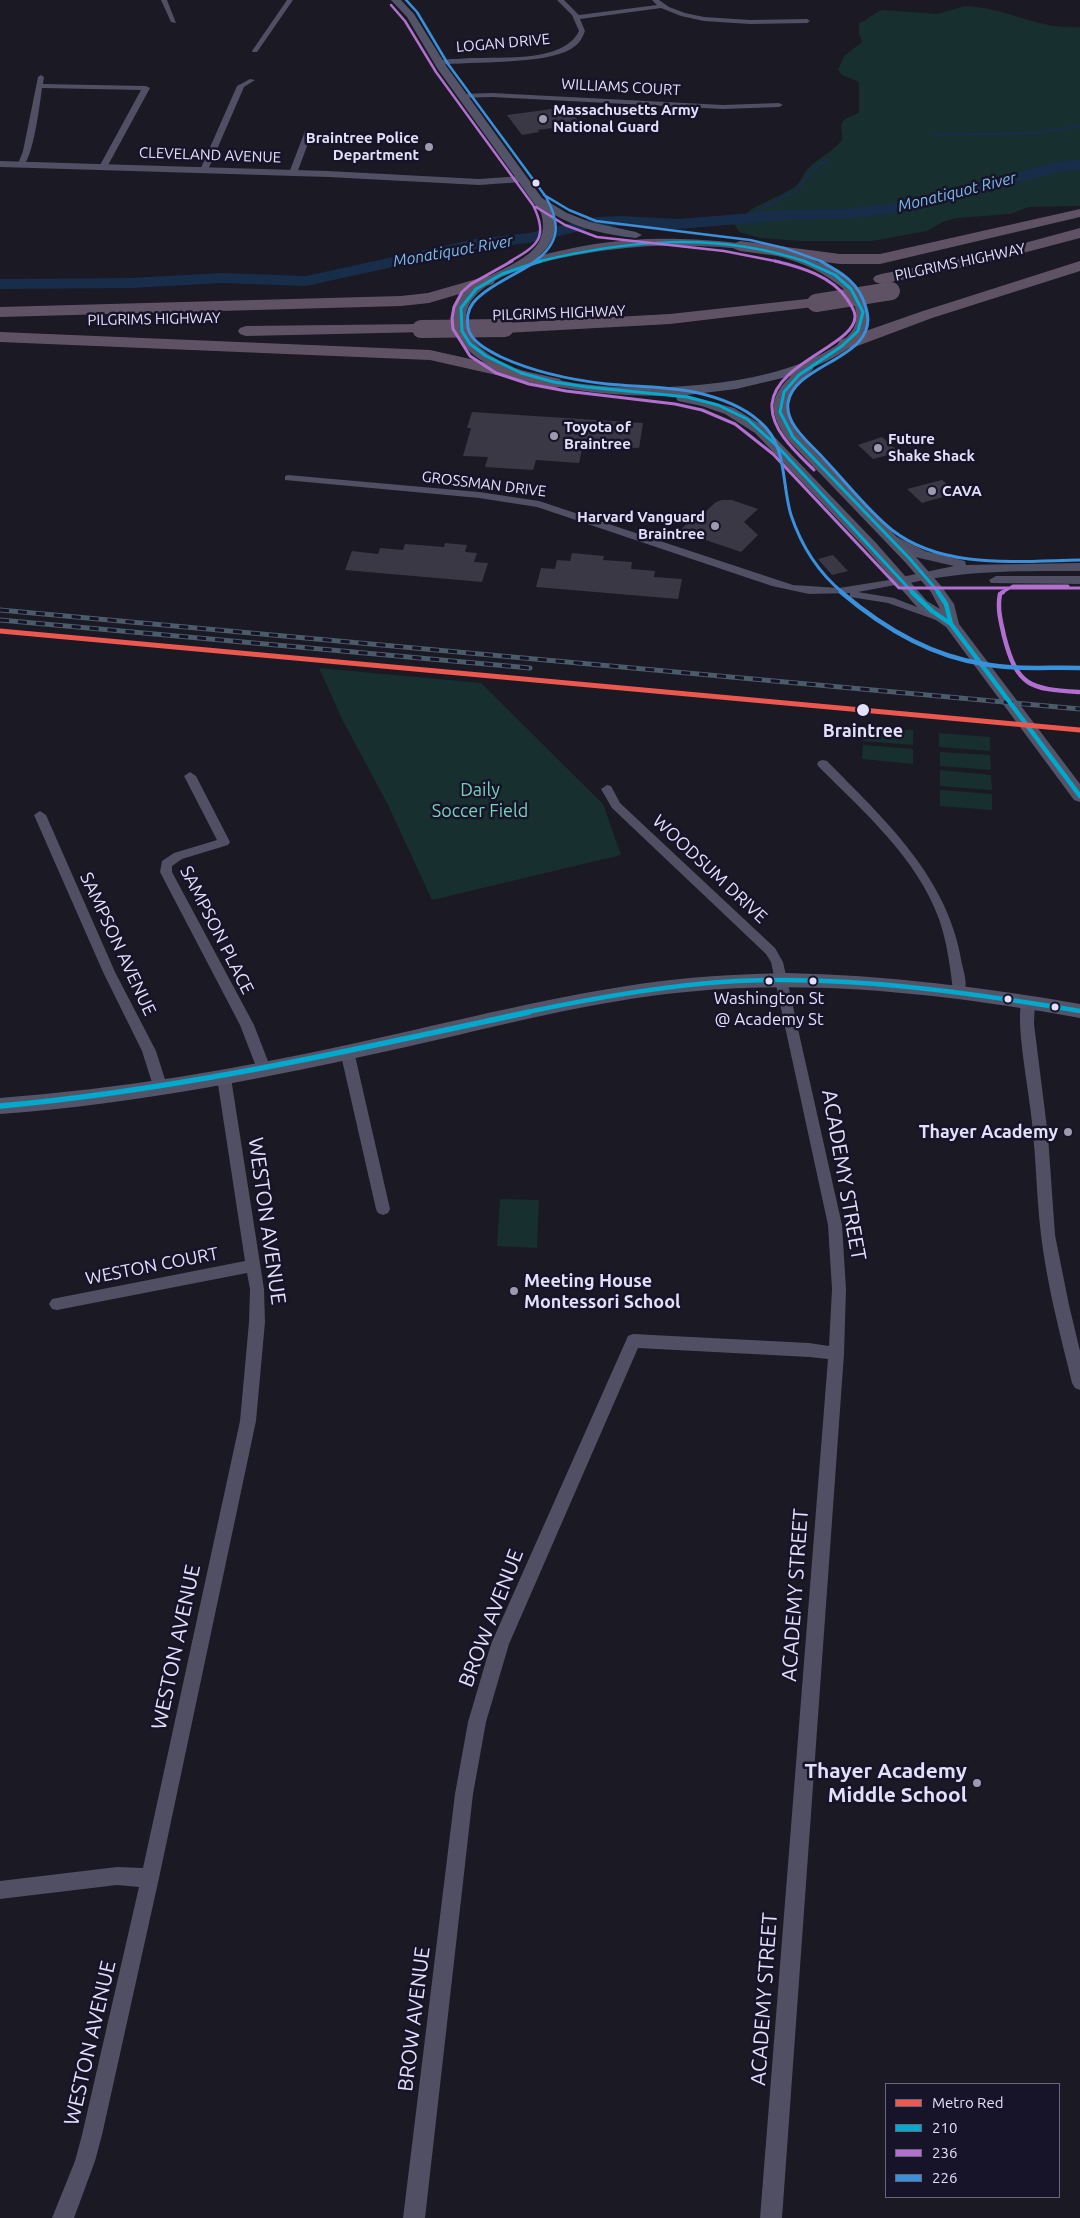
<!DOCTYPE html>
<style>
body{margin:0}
#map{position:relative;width:1080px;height:2218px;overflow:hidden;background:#1a1924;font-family:Ubuntu,sans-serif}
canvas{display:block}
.legend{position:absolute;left:885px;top:2083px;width:175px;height:115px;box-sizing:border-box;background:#171429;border:1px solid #69667d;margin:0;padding:6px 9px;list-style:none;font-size:15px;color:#e3e0fb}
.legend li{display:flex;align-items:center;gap:10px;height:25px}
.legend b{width:25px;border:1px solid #69667d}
</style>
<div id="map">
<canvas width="1080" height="2218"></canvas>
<ul class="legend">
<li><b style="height:6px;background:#ec584e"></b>Metro Red</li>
<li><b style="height:6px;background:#00a9ce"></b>210</li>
<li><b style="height:6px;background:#b36fd0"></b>236</li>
<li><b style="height:6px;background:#3a90db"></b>226</li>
</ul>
</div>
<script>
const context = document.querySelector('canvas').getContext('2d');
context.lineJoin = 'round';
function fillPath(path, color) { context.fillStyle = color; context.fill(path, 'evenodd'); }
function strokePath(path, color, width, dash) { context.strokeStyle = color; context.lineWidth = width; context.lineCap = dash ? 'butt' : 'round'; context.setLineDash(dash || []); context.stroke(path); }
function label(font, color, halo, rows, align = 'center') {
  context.font = font + ' Ubuntu,sans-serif'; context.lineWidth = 5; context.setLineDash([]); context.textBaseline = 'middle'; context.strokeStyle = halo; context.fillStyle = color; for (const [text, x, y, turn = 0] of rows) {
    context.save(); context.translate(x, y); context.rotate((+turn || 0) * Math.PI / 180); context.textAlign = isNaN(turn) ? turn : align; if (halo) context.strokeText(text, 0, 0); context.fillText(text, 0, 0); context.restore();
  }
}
fillPath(new Path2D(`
 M965,6C1005,7 1038,30 1080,27V206L1029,207L1010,214L957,218L943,222L927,231L872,241H801L760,238L739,232L735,225C747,206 775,200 793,188C800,184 802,176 807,170C817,158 833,152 842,140C843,134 840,128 842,123C845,116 855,117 859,112V82L842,75L838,70L844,56L862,42L859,33V23C869,20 873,12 883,10L937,14Z
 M319,668L481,683L603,804L621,855L432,900L388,805L342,719Z
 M863,727L913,730V745L863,741Z
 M939,733L990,737V751L939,747Z
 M863,745L913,749V764L862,759Z
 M940,752L990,755L991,770L940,766Z
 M940,770L991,775L992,790L940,786Z
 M940,790L992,794V810L940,806Z
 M500,1199L539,1200L537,1248L497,1246Z`), '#182f2f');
strokePath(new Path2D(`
 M933,135L1036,133L1080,126
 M751,219L758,211L795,191L811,172L828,159`), '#182d4a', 2.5);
fillPath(new Path2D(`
 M1080,160V170L1062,171L1026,181L991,187L953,201L898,213L841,219L787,220L679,229L622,226L597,227L529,243L475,249L306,286L221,283L132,288L0,289V279L132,278L221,273L306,276L475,239L529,233L597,217L622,216L679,219L787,210L841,209L898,203L942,193L987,178L1024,171L1061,161Z`), '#182d4a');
fillPath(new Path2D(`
 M567,107L581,124L538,130L539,132L522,135L507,115Z
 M472,412L643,423L639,448L583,445L579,463L536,460L533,470L485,467L488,457L463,456L471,428H467Z
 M882,437L899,452L873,459L858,445Z
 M942,480L957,493L922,503L907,489Z
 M722,500H732L758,509L744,522L758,535L741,552L679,531L701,511L705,512L716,502Z
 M445,543L467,545L465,552L477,553L474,562L488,563L482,582L345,570L352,551L378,554L380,548L403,550L405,544L444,547Z
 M572,553L604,556L603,560L632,562L631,569L655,571L654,577L682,579L678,599L536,587L541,568L555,569L557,560L570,561Z
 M833,555L848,571L832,575L818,559Z`), '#3a3845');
fillPath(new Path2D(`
 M161,0H167L176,23L171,22Z
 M287,0H293L257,52H253L252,51Z
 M557,0H564L579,15L657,5L652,0H659L669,7L685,13L704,17L750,20L807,19L810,21L807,23L750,24L704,21L681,16L661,8L580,19L585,31C582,39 579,44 571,49C545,65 472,61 438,65L435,63C440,59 450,59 457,59C490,55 562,66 579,31L572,15Z
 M41,75L44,77L43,84L146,86L150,88L106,169L99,167L141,90L42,88C40,103 33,161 22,166L18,164L23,151L38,77Z
 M250,79L255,80L244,87L208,170L201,172L200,170L237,86Z
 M492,93L723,105L779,103L783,105L779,107L723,109L492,97L461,98L457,96L461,94Z
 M305,131L312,133L297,173L290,175L289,173Z
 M288,475L479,492L539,501L793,585L839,588L902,578L907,581L906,583L858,592L894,598L945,618L940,621L936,620L888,603L850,597V593L809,594L772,586L537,507L479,498L285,480V476Z
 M823,760L827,761C885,820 949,878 962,964C964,972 968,986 964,993H954L953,990C950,966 947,942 939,919C917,858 863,811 819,767L817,764L819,761Z
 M190,772L196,776L230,842L228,845L182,859L172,866V872L254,1025L271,1069L269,1073H259L257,1069L240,1025L160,872L162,861L174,853L217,840L184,776Z
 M607,785L611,786L620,803L775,948L783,962L842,1225L846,1289L844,1354L782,2218H760L828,1359L809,1357L638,1348L509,1644L486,1722L473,1794L425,2218H403L455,1794L468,1722L491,1644L628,1336L633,1334L809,1343L829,1346L832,1289L828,1225L771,962L766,954L612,808L601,789Z
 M40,811L46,815L115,972L156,1051L168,1089L166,1093H156L154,1089L142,1051L103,972L34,815Z
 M1028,996L1033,998L1035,1001L1034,1024L1048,1136L1055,1235L1069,1305L1080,1351V1390L1075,1388L1072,1383C1060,1334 1047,1285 1041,1235C1036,1192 1036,1149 1030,1106C1028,1085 1014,1014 1023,998Z
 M347,1046L352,1047L354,1051L390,1209L388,1213L383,1215L378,1213L376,1209L340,1051L342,1047Z
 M224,1073L229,1074L231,1078L264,1289L265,1322L256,1421L159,1878L102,2135L95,2161L74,2218H52L75,2161L82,2135L139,1887L117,1885L0,1899V1881L117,1867L143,1868L240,1421L249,1322L250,1289L247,1273L57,1310L52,1309L49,1304L52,1299L57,1298L245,1261L217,1078L219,1074Z`), '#504f63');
fillPath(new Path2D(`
 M0,161L328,171L479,179L522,176L527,179L522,182L479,185L328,177L0,167Z
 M889,533L925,551L965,561L966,565L1080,563V571C1019,571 961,570 902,585L895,581L897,578L954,566L915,557L885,540L883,537L885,534Z
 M996,576H1080V584L991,583L989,580Z`), '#504f63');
fillPath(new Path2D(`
 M391,0H401L414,14L447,67L542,198L567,213L590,222L636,232L642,235L636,238C607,235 579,229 553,214C558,232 552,244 539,256C569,248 600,242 632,240C685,235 858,241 868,311C872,341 836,357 814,367C812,372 808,374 803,378C784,395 783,413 798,434L915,556L942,587L954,604L959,624L1080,784V802L1074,800L946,627L917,607L867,550L755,433L725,414L702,406L678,401L676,398L678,395C628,399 456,389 453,319C450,266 559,275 541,213L437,68L407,17ZM652,246C714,245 789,245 840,286C851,295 860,309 855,325C848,346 802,364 781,370C706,393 547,400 483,350C473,342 464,329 466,315C473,263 610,248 652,246ZM791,376C767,399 770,415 788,440L905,562L931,592L940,609L927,601L877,544L765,427L734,408L687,395L736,389Z
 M786,973C885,975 982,987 1080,1004V1018C950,995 819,979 686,992C592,1001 499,1026 406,1047C272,1077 138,1104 0,1114V1098C120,1089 238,1069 356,1043C457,1021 559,994 662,981C703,976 744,974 786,973Z`), '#545469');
fillPath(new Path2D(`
 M1080,209V217L880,264H840L740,251L735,249L732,246L735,243L740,241L840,254H880Z
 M1080,228V238L985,263L881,284L875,282L873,279L875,276L881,274L984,254Z
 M1080,261V271L932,318L852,348H840L838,344L840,340L920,312Z
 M487,276L493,278L495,281L493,284L429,303L401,306L0,317V307L401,296L428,293Z
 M816,298L822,300L824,303L822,306L670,324L505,333L499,331L497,328L499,325L505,323L670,314Z
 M421,324L427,326L429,329L427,332L246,336L240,334L238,331L240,328L246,326Z
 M0,332L430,350L560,379L563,383L560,387L554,388L430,360L0,342Z`), '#605265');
const rail = new Path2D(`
 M0,610L1080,709
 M0,620L530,668`);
strokePath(rail, '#4a5c6a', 5);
strokePath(rail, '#171429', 3, [9]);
strokePath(new Path2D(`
 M816,303L891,291
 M421,329L505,328`), '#605265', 18);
strokePath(new Path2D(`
 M536,262C628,240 715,231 807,262`), '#00a9ce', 2.5);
strokePath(new Path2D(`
 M541,261L502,274L476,289L461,308L462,331L470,344L486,356L521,373L554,382L587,387L687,397L718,405L747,419L778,447L913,593
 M804,261L835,275L851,289L863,312L858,331L842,346L799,375L784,392L780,412L793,437L910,559L939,593`), '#00a9ce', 3);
strokePath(new Path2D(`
 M912,592L932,611L951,624L946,604L938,592
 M951,624L1080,796
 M523,1013C593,998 664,985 737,981C852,976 967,992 1080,1011`), '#00a9ce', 4.5);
strokePath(new Path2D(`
 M0,1106C179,1090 353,1050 529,1012`), '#00a9ce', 5.5);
strokePath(new Path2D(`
 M391,5L405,21L436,72L533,205C549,237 538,246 509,262
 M536,207L565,225L597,237L724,251L780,262`), '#b36fd0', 2.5);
strokePath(new Path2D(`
 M512,261L471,284L462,292L454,307L452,318L453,329L470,356L496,373L529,384L566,391L675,404L702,410L735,424L773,454L899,588H1080
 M775,261C800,267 832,276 847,299C850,304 855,310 855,316C856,345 776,362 772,404C770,430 798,454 814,470
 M1001,593L1013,586H1068`), '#b36fd0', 3);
strokePath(new Path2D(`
 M1003,592L1000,594C997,609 1001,622 1004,636C1017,687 1030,689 1079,692`), '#b36fd0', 4.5);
strokePath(new Path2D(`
 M406,0L417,12L448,64L546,197C561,224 560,243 534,262
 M544,195L569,210L596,221L750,240L784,248L823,262`), '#3a90db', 2.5);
strokePath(new Path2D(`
 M536,261C518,274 487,286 473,303C467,311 467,318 468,328C471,342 489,351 501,357C534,372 571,380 607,384C636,387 665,386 694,392C717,397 741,405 759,421C788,445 781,482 791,515C801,545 819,573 843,593
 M820,261C842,273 859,282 866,308C882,359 794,362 788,403C785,425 811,444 824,459C846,482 867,510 892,530C943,570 1019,561 1080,560`), '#3a90db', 3);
strokePath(new Path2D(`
 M841,592C882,627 930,656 984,664C1015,670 1048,667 1080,668`), '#3a90db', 4.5);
strokePath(new Path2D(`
 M0,631L1080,730`), '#ec584e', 5);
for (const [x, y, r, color] of [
 [543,119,5,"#9d9ab0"],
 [429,147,5,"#9d9ab0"],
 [536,183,4.5,"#e3e0fb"],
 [554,436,5,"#9d9ab0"],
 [878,448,5,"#9d9ab0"],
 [932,491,5,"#9d9ab0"],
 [715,526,5,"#9d9ab0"],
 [863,710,7,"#e3e0fb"],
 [769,981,4.5,"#e3e0fb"],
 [813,981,4.5,"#e3e0fb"],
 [1008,999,4.5,"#e3e0fb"],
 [1055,1007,4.5,"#e3e0fb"],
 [1068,1132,5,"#9d9ab0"],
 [514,1291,5,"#9d9ab0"],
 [977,1783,5,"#9d9ab0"]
]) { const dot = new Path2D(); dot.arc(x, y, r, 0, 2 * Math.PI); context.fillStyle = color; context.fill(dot); strokePath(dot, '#171429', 2); }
label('15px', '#e3e0fb', '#171429', [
 ["LOGAN DRIVE",503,43,-5],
 ["WILLIAMS COURT",621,87,3],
 ["CLEVELAND AVENUE",210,155,2],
 ["PILGRIMS HIGHWAY",960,262,-12],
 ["PILGRIMS HIGHWAY",559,313,-2],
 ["PILGRIMS HIGHWAY",154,319,-1],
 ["GROSSMAN DRIVE",484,484,7]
]);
label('bold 15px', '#e3e0fb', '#171429', [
 ["Massachusetts Army",553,110],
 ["National Guard",553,127],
 ["Braintree Police",419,138,"right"],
 ["Department",419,155,"right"],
 ["Toyota of",564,427],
 ["Braintree",564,444],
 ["Future",888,439],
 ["Shake Shack",888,456],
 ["CAVA",942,491],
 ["Harvard Vanguard",705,517,"right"],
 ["Braintree",705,534,"right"]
], 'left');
label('italic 16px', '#7bbcee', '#171429', [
 ["Monatiquot River",957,192,-14],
 ["Monatiquot River",453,251,-10]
]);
label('17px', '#e3e0fb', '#171429', [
 ["Washington St",769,998],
 ["@ Academy St",769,1019]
]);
label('bold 18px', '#e3e0fb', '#171429', [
 ["Braintree",863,731]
]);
label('18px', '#74d3b9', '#171429', [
 ["Daily",480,790],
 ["Soccer Field",480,811]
]);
label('18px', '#e3e0fb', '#171429', [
 ["WOODSUM DRIVE",710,869,43],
 ["SAMPSON PLACE",217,930,63],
 ["SAMPSON AVENUE",118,944,65],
 ["WESTON COURT",152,1266,-11]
]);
label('bold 18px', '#e3e0fb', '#171429', [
 ["Thayer Academy",1058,1132],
 ["Meeting House",524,1281,"left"],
 ["Montessori School",524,1302,"left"]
], 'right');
label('21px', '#e3e0fb', '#171429', [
 ["ACADEMY STREET",844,1175,80],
 ["WESTON AVENUE",267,1221,82],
 ["ACADEMY STREET",795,1595,-86],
 ["BROW AVENUE",491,1618,-69],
 ["WESTON AVENUE",176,1647,-78],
 ["ACADEMY STREET",764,1999,-86],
 ["BROW AVENUE",414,2019,-83],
 ["WESTON AVENUE",90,2043,-77]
]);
label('bold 21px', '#e3e0fb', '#171429', [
 ["Thayer Academy",967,1771],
 ["Middle School",967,1795]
], 'right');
</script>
